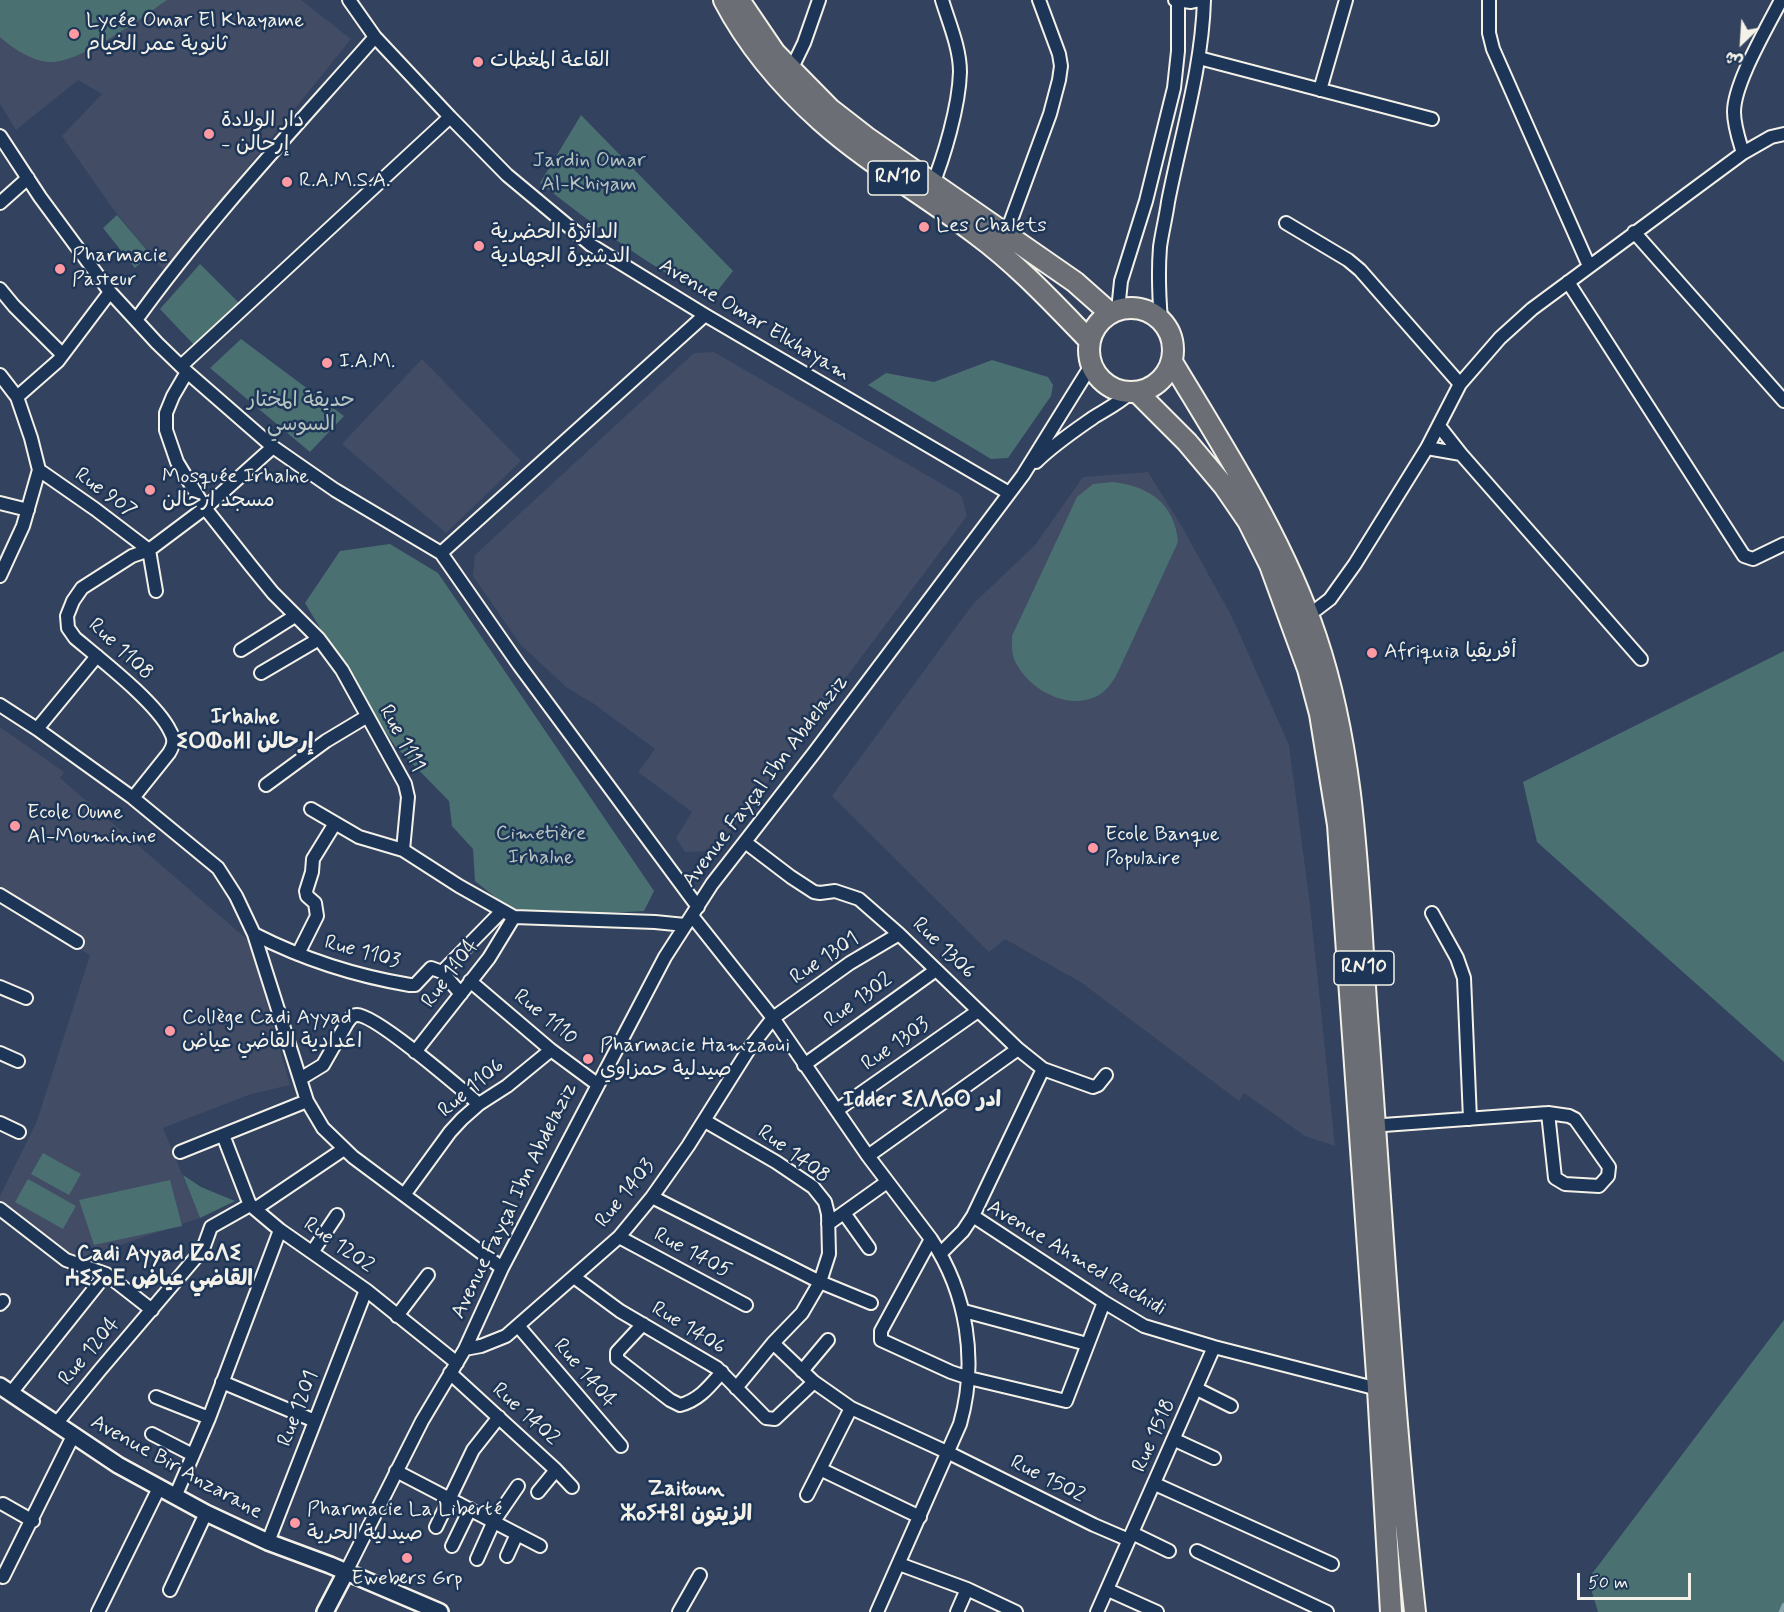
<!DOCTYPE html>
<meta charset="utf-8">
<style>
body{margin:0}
#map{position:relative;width:1784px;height:1612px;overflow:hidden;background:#33425f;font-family:Mynerve,"Playpen Sans Arabic",sans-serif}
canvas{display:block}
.north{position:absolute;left:1712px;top:12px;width:60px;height:60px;-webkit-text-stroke:4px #1d3557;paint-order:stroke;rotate:205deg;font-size:16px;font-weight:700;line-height:24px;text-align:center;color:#f4f1e8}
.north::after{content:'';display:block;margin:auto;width:21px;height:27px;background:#f4f1e8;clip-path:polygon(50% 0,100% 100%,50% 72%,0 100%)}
.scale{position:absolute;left:1577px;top:1573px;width:114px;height:27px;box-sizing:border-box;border:3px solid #f4f1e8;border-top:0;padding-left:8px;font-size:18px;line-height:21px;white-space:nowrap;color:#f4f1e8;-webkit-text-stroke:4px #1d3557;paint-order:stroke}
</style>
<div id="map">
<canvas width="1784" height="1612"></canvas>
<div class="north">ش</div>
<div class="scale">50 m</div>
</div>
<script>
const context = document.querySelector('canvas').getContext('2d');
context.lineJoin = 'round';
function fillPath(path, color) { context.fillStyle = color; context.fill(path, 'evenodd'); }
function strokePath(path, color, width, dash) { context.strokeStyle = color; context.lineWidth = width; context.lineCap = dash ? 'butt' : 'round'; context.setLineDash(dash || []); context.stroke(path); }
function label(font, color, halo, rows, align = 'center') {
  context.font = font + ' Mynerve,"Playpen Sans Arabic","Noto Sans Tifinagh",sans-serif'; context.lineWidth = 5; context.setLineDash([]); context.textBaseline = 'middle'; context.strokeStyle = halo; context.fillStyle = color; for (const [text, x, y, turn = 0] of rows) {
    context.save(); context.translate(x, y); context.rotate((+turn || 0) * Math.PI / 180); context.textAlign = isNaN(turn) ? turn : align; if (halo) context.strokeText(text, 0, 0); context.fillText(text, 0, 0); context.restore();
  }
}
fillPath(new Path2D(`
 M0,0H301L351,39L164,271L113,209L62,136L102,94L78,80L16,130L0,104Z
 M714,352L961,495L967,516L716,851L685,852L676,838L692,812L638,772L655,749L594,704L566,687L520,644L473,576L475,555L694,353Z
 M422,359L521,461L446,533L342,444Z
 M1148,472L1181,525L1232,617L1289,745L1310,905L1335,1146L1305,1136L1244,1093L1239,1101L1082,983L1005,939L989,952L832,796L973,604L1035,545L1083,477Z
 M0,727L64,772L60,778L249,941L290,1085L251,1094L163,1128L200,1218L76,1260L0,1205V1196L37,1121L90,955L0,903Z`), '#424c65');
fillPath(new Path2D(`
 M0,0H167C141,18 80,64 49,62C32,61 12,48 0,37Z
 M581,115L733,271L711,299C649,266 595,226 540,183Z
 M117,215L150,254L135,268L103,228Z
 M200,264L240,304L195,346L160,309Z
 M241,339L344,416L310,452L210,368Z
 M992,360L1048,377L1053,385L1051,396L1008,458L991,459L868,385L886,373L934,382Z
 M1113,482C1149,486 1175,504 1178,542L1117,674C1112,683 1105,693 1095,697C1066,710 1029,689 1016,663C1011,654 1012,645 1012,636L1077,497L1093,484Z
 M390,544L438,573L654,891L644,911L537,917L511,910L475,881L473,849L452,826L449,801L395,746L344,668L305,603L340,551Z
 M1784,651V1062L1537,842L1523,782Z
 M43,1153L81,1174L69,1195L31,1174Z
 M183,1175L201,1187L235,1201L200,1218Z
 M28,1179L76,1206L63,1229L15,1202Z
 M170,1180L182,1226L94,1245L79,1200Z
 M1784,1320V1612H1598L1588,1579Z`), '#4a7072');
strokePath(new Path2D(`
 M1781,1612L1784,1605`), '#8aa4af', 4.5);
const minor = new Path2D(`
 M349,0L375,37L450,117L507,175L591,245L705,315L1009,493
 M1175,0L1191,2L1200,0
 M1489,0V33L1493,49L1589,266
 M1199,58L1432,119
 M789,74L804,43L819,0
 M1320,90L1346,0
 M0,136L40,197L110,292L157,343L187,372L273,447L335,490L441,553L519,665L698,907
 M1743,153C1739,140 1734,126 1734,112C1734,83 1767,28 1781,0
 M931,189C944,157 959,107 960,72C960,48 949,23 942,0
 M0,203L28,178
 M1286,223L1348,260L1360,270L1460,384
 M1634,232L1784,401
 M1006,234L1050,114L1059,80L1061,66L1059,54L1039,0
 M1568,282L1744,556L1753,559L1784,544
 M0,289L14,306L62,354
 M1118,310L1121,281L1146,201L1174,88L1178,51V1
 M136,320C208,220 293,130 375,37
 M1161,320C1159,296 1158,272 1160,247C1162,232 1166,217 1168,202C1181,135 1202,69 1204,0
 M181,366L450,117
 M187,372L173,396L166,413V430L177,462L205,508L251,566L273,593L319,639L342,670L405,784L408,797L403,850
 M0,375L17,397L31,438L39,470
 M17,397L58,361L110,292
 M1439,426L1461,454L1641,659
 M1427,448L1461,454
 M1036,462C1053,445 1074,431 1094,417C1107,409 1119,403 1130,393
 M39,470L95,509L149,550
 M0,503L28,510
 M149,550L156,591
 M441,553L705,315
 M0,576L23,526L39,470
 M1301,616L1317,609L1330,599L1355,564L1427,448L1460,384L1500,338L1532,309L1743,153L1771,137L1784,134
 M241,650L295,616
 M261,673L319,639
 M0,705L37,729L133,798L218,868L236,896L254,934L307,1101L323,1128L353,1157L502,1268
 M37,729L97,656
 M266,785L326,741L366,717
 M133,798L169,753C174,745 175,739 170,731C157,703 100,659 75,638L68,628L67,616L73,601L82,588L132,556L149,550L205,508L273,447
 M311,809L359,837L403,850L459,886L514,917L655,922L685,925
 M745,842L791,877L814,892L820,893L835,891L859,899L899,934L1018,1049L1043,1069L1093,1087L1098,1085L1106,1075
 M0,895L77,942
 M1432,913L1457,958L1464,978L1470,1119
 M692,916L773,1018L868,1156L931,1239C967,1293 978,1361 960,1424L877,1612
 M254,934C303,959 356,976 410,985H415L431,968L442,972L502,911
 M298,954L317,916L315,903L307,896L306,891L312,872L313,859L334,825
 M442,972L461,994
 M470,981L551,1050L597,1084
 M0,987L26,998
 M415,1052L489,958L514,917
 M0,1053L18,1061
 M804,1065L936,970
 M300,1079L323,1065L347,1023C350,1019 352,1015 357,1015C376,1015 460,1088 479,1104
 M837,1110L978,1011
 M705,1121L776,1162L813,1187L825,1202L828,1214L829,1254L820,1282L802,1313L773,1343L736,1388
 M0,1123L19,1132
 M1370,1126L1548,1113L1569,1116L1575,1119L1609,1167L1608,1176L1599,1186L1565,1184L1555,1178L1548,1113
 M223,1135L250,1205
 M180,1152L307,1101
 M868,1156L1018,1049
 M404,1195L450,1132L462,1119L479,1104L507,1086L551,1050
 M652,1197L820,1282L871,1303
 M251,1205L255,1209L344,1149
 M0,1209L66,1260L106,1274L152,1310
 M255,1209L280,1230L366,1290L457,1363
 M844,1213L869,1248
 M973,1216L1104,1302L1144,1326L1214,1347L1378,1389
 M828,1224L887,1182
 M619,1237L746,1305
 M931,1239L881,1331V1340L951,1372L969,1378L1066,1401L1104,1302
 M313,1251L337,1215
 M941,1253L963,1231L973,1216L1043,1069
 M574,1277L620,1311L717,1368L766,1418L775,1419L814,1382
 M0,1304L3,1301
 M964,1311L1087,1344
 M397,1316L428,1275
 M643,1324L617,1352V1359L670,1400L680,1405C699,1400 709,1387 722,1372
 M519,1327L621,1446
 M773,1343L814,1382L851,1408L949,1453L1094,1525L1129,1540
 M465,1349L481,1346L506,1336L619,1237L652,1197L688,1146L749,1049L773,1018L850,963L899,934
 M802,1371L828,1340
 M450,1373L556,1470L572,1487
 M222,1382L315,1421
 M1197,1389L1231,1406
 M11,1393L106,1274
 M156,1397L209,1418
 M56,1424L100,1370L203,1249L211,1227L250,1205
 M152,1434L193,1455
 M1175,1440L1214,1458
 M820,1469L920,1517
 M396,1471L540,1546
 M1155,1484L1332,1564
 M538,1492L556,1470
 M807,1495L851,1408
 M175,1497L209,1418L280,1230
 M3,1504L33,1521
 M436,1527L473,1450L499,1417
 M1132,1533L1169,1551
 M268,1542L366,1290
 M452,1546L470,1509
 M1197,1551L1327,1612
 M507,1556L517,1534
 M477,1559L494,1521L518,1486
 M899,1564L967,1589L1016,1612
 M346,1572L422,1421L465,1349L502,1268L665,957L712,884L814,753L1023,475L1092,364
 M3,1577L73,1436
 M170,1590L206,1513
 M1108,1590L1157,1612
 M98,1612L159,1488
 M679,1612L700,1575
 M957,1612L967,1589
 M1097,1612L1214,1347`);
const tertiary = new Path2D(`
 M0,1386L118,1465L206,1513L268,1542L330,1565L440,1612
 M325,1612L346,1572`);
const primary = new Path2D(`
 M724,0C748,46 782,86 821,121C868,163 925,195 976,234C1018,265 1053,303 1089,340
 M739,0L775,53L830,109L866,137L1075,282L1110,313
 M1089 350a42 42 0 1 1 84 0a42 42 0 1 1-84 0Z
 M1172,362C1225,450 1283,539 1316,637C1357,759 1358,890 1367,1016C1382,1215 1393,1414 1415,1612
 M1137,392L1187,442L1224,486L1248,521L1270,565L1308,669L1320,714L1338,825L1378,1389L1391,1612`);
strokePath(minor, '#f4f1e8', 16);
strokePath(tertiary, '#f4f1e8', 20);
strokePath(primary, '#f4f1e8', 24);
strokePath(minor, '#1d3557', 12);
strokePath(tertiary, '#1d3557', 15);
strokePath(primary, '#6b6f75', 20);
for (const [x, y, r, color] of [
 [74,34,6,"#ff9aa2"],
 [478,62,6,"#ff9aa2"],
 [209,134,6,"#ff9aa2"],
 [287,182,6,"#ff9aa2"],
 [924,227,6,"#ff9aa2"],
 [479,246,6,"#ff9aa2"],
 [60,269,6,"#ff9aa2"],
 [327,363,6,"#ff9aa2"],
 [150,490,6,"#ff9aa2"],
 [1372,653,6,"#ff9aa2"],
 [15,826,6,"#ff9aa2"],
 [1093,848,6,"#ff9aa2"],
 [170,1031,6,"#ff9aa2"],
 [588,1059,6,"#ff9aa2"],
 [295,1523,6,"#ff9aa2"],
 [407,1558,6,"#ff9aa2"]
]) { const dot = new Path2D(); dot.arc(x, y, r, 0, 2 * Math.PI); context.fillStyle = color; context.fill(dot); strokePath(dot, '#1d3557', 2); }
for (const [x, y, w] of [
 [898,178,60],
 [1364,968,60]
]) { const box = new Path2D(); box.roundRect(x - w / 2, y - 17, w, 34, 4.5); context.fillStyle = '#1d3557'; context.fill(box); strokePath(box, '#f4f1e8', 1.5); }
label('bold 20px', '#f4f1e8', null, [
 ["RN10",898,178],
 ["RN10",1364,968]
]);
label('21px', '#f4f1e8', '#1d3557', [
 ["Lycée Omar El Khayame",86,22],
 ["ثانوية عمر الخيام",86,46],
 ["القاعة المغطات",490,62],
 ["دار الولادة",221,122],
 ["- إرحالن",221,146],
 ["R.A.M.S.A.",299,182],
 ["Les Chalets",936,227],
 ["الدائرة الحضرية",491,234],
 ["الدشيرة الجهادية",491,258],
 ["Pharmacie",72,257],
 ["Pasteur",72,281],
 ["I.A.M.",339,363],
 ["Mosquée Irhalne",162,478],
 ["مسجد ارحالن",162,502],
 ["Afriquia أفريقيا",1384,653],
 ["Ecole Oume",27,814],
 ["Al-Mouminine",27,838],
 ["Ecole Banque",1105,836],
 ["Populaire",1105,860],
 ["Collège Cadi Ayyad",182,1019],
 ["اعدادية القاضي عياض",182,1043],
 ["Pharmacie Hamzaoui",600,1047],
 ["صيدلية حمزاوي",600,1071],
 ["Pharmacie La Liberté",307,1511],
 ["صيدلية الحرية",307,1535],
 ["Ewebers Grp",407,1580,"center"]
], 'left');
label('21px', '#b8c4bf', '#1d3557', [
 ["Jardin Omar",589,162],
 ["Al-Khiyam",589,186],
 ["حديقة المختار",301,402],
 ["السوسي",301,426],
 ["Cimetière",541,835],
 ["Irhalne",541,859]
]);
label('21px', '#f4f1e8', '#1d3557', [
 ["Avenue Omar Elkhayam",754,321,31],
 ["Rue 907",105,494,36],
 ["Rue 1108",120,650,43],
 ["Rue 1111",401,739,61],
 ["Avenue Fayçal Ibn Abdelaziz",766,782,-53],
 ["Rue 1306",943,949,44],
 ["Rue 1103",362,953,15],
 ["Rue 1301",825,959,-34],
 ["Rue 1104",451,974,-53],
 ["Rue 1302",859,1001,-36],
 ["Rue 1110",545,1018,39],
 ["Rue 1303",896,1045,-35],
 ["Rue 1106",472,1089,-40],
 ["Rue 1408",793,1155,36],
 ["Rue 1403",626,1194,-51],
 ["Avenue Fayçal Ibn Abdelaziz",515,1201,-64],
 ["Rue 1202",338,1246,35],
 ["Rue 1405",692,1254,28],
 ["Avenue Ahmed Rachidi",1076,1259,31],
 ["Rue 1406",688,1329,31],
 ["Rue 1204",90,1352,-50],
 ["Rue 1404",584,1374,49],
 ["Rue 1201",299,1409,-69],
 ["Rue 1402",525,1415,42],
 ["Rue 1518",1155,1436,-66],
 ["Avenue Bir Anzarane",176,1468,29],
 ["Rue 1502",1047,1480,27]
]);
label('bold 22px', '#f4f1e8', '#1d3557', [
 ["Irhalne",245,718],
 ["ⵉⵔⵀⴰⵍⵏ إرحالن",245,743],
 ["Idder ⵉⴷⴷⴰⵔ ادر",922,1101],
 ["Cadi Ayyad ⵇⴰⴷⵉ",159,1255],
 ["ⵄⵉⵢⴰⴹ القاضي عياض",159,1280],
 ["Zaitoun",686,1490],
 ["ⵣⴰⵢⵜⵓⵏ الزيتون",686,1515]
]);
</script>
